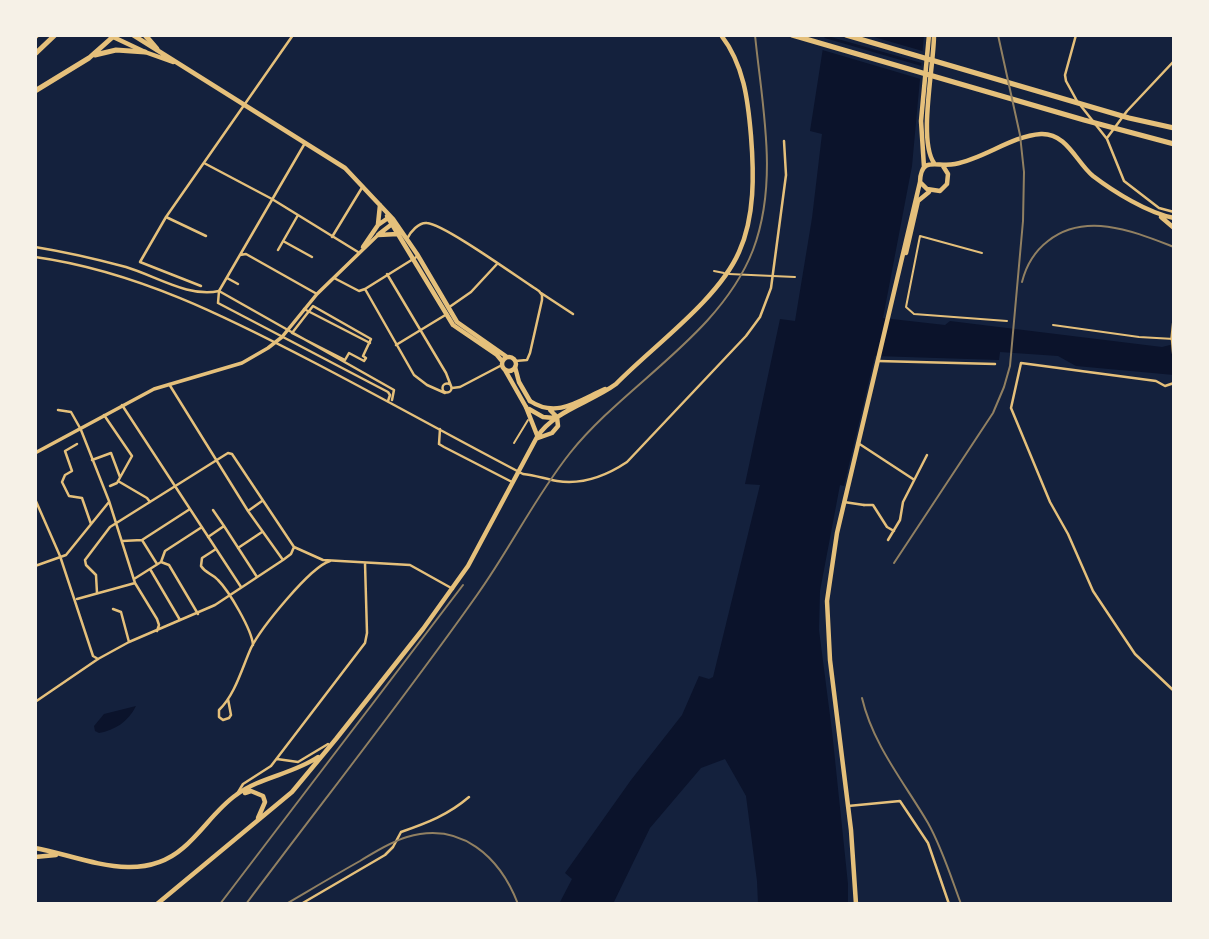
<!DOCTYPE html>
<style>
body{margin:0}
#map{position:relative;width:1209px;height:939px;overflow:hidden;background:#14213d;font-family:Commissioner,sans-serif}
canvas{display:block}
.frame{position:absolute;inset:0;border:37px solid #f6f1e7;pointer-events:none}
</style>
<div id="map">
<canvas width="1209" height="939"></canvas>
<div class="frame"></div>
</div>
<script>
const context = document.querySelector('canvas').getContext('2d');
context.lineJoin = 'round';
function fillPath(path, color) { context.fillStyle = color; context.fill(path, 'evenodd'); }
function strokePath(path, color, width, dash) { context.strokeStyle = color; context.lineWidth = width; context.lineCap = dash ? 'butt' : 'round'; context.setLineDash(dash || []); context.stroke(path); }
fillPath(new Path2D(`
 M825,35H924L912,166L883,318L945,325L950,321L1162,347L1174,344V375L1076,366L1058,356L1000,352L999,360L875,356L844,486L840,485L820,591L819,630L832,731L848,884V904H758L757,881L746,796L725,759L701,768L650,828L613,904H559L572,879L565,873L631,780L682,715L699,676L709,679L713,677L760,485L745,484L780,319L795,321L812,218L822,134L810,131Z
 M136,706C128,722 115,730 99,733L95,731L94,726L104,714Z`), '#0b132b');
fillPath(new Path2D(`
 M824,35H867L926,52L925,64Z
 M821,37L925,67L924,80L819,49Z`), '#14213d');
strokePath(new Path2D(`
 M982,253L920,236L906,307L914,314L1007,321
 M714,271L724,273
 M729,274L795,277
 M1053,325L1139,337L1174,339
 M1173,385H1174
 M514,443L528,420`), '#e5c07b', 2);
strokePath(new Path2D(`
 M332,237L363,186
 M35,247C66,252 96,259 126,267C156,276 189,298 219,291L394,390L392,400
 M227,278L238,284
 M313,306L371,339L363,356L366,358L364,361L349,353L345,360L292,333Z
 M448,308L471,292L497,264
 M58,410L71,412L80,428
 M844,502L864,505`), '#e5c07b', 2.5);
strokePath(new Path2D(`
 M1076,35L1065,75L1066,81L1077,101
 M1081,106L1107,139L1124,181L1159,208L1174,212
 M1107,138L1127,111L1174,61
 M305,143L219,291L218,303L388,392L390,395L388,401
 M204,163L272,199L358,252
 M166,217L206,236
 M407,239C410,232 419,222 427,223C444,224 520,279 539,291L542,295V300L530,353L527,360L515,361
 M283,241L312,257
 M278,250L298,215
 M240,255L246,254L317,294
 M35,257C136,271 227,317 317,364C386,400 454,438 523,474C535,475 545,479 557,481C582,485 606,476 627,462L746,336L760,317L771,288L786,175L784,141
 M387,274L446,373L451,386
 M334,278L359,291L365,289
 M201,286L140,262L166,217L293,35
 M365,289L414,375L427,385L445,393
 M365,289L418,256
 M541,293L573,314
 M304,309L370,343
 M1172,339L1174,364
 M396,345L447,314
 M878,361L995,364
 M1174,383L1165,386L1156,381L1021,363L1011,408L1050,502L1068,534L1093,591L1135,654L1174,691
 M442.5 388a4.5 4.5 0 1 1 9 0a4.5 4.5 0 1 1-9 0Z
 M169,384L248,511L283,560
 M452,388L460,387L502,365
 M122,405L241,587
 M104,415L132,456L117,483L110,486
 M440,429L439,444L444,447L512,482
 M81,430L109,501L135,583L157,619L159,625L157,631
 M858,443L913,479
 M77,444L65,451L72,471L65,475L62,482L69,496L82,498L91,524
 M92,460L111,453L120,477
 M118,481L147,498L150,502
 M35,499L60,556L93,656L98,659
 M864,505H873L887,527L894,531
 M213,510L224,526
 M248,511L262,501
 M208,537L224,526L257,577
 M142,540L157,564
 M888,540L900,520L903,502L927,455
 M122,541L142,540L190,509
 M294,547L323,560L410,565L453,589
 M238,548L262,532
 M216,549L202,558L201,566C206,574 212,573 218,580C229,591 252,630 253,645
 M161,562L169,565L198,614
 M35,566L66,555L109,502
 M150,569L180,620
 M134,579L161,562L165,551L202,527
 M97,593L96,575L86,565L85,560L110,527L228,453L232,454L294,547
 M77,599L135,583
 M113,609L121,612L129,642
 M228,699L231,715L229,718L223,720L219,717V710C235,695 242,668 251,648C261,628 310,567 330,561
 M35,702L98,659L129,642L215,605L283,560L291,554L294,547
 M277,759L298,762L328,744
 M237,794L243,784L271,766L365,643L367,633L365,563
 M848,806L900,801L928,843L949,904
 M301,904L385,855L393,847L401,832C427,823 448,815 469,797`), '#e5c07b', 2.5);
strokePath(new Path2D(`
 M1172,339L1174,320
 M35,453L154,389L242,363L268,348L282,337L317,294L378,235`), '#e5c07b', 3.5);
strokePath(new Path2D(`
 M109,35L145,52L173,62
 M133,35L345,168L393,219L417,254L457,322L507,357
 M387,216L453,325L497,355L502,361
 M378,224L380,205
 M379,234L392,224
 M378,235L398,234
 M363,247L378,225L388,218
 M502 364a7 7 0 1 1 14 0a7 7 0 1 1-14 0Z
 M515,367L519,382L530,401
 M505,370L526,407`), '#e5c07b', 4.5);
strokePath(new Path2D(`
 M934,163C918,140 934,66 934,35
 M943,166L948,174L947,184L940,191L927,189L920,182C921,155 937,168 955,164C984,159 1011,136 1041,134C1067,133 1076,162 1093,176C1114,192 1148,213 1174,218
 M924,167L921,121L929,35
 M1161,217L1174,228
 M906,253L918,201L929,192
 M530,401C557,419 580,400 605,389
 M526,407L537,435
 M529,409L543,417L554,418
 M538,438L552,433L558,426L557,417L550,410
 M245,793L251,791L263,796L265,802L258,818
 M35,848C84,857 139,886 183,848C202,832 216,809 236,795C260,777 293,774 318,757
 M35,857L56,855
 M157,904L292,792L336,739L423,629L468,566L537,437C555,410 590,403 616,384C653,346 718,300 739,252C755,217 754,173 751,136C748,100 744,65 721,35
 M856,904L851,830L830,660L827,601L837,533L920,182`), '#e5c07b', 4.5);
strokePath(new Path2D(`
 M145,35L157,49
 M792,35L1084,120L1174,144
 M846,35L1129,118L1174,128
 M35,37L37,35
 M35,54L55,35
 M95,55L116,50L145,52
 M35,91L89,58L115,35`), '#e5c07b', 5);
strokePath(new Path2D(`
 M1022,282C1026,266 1035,251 1048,241C1086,211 1135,232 1174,247
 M894,563L993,413L1004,387L1010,366L1023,221L1024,172L1020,135L998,35
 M862,698C873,745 904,782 928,823C942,848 951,877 961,904
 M220,904L463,585
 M246,904C323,801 403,700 477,595C510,549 535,497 570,453C625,384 720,335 753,250C779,181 762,106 755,35
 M286,904C310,890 335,875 360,861C375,852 390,842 407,837C461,821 500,857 518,904`), '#918062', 2);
</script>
